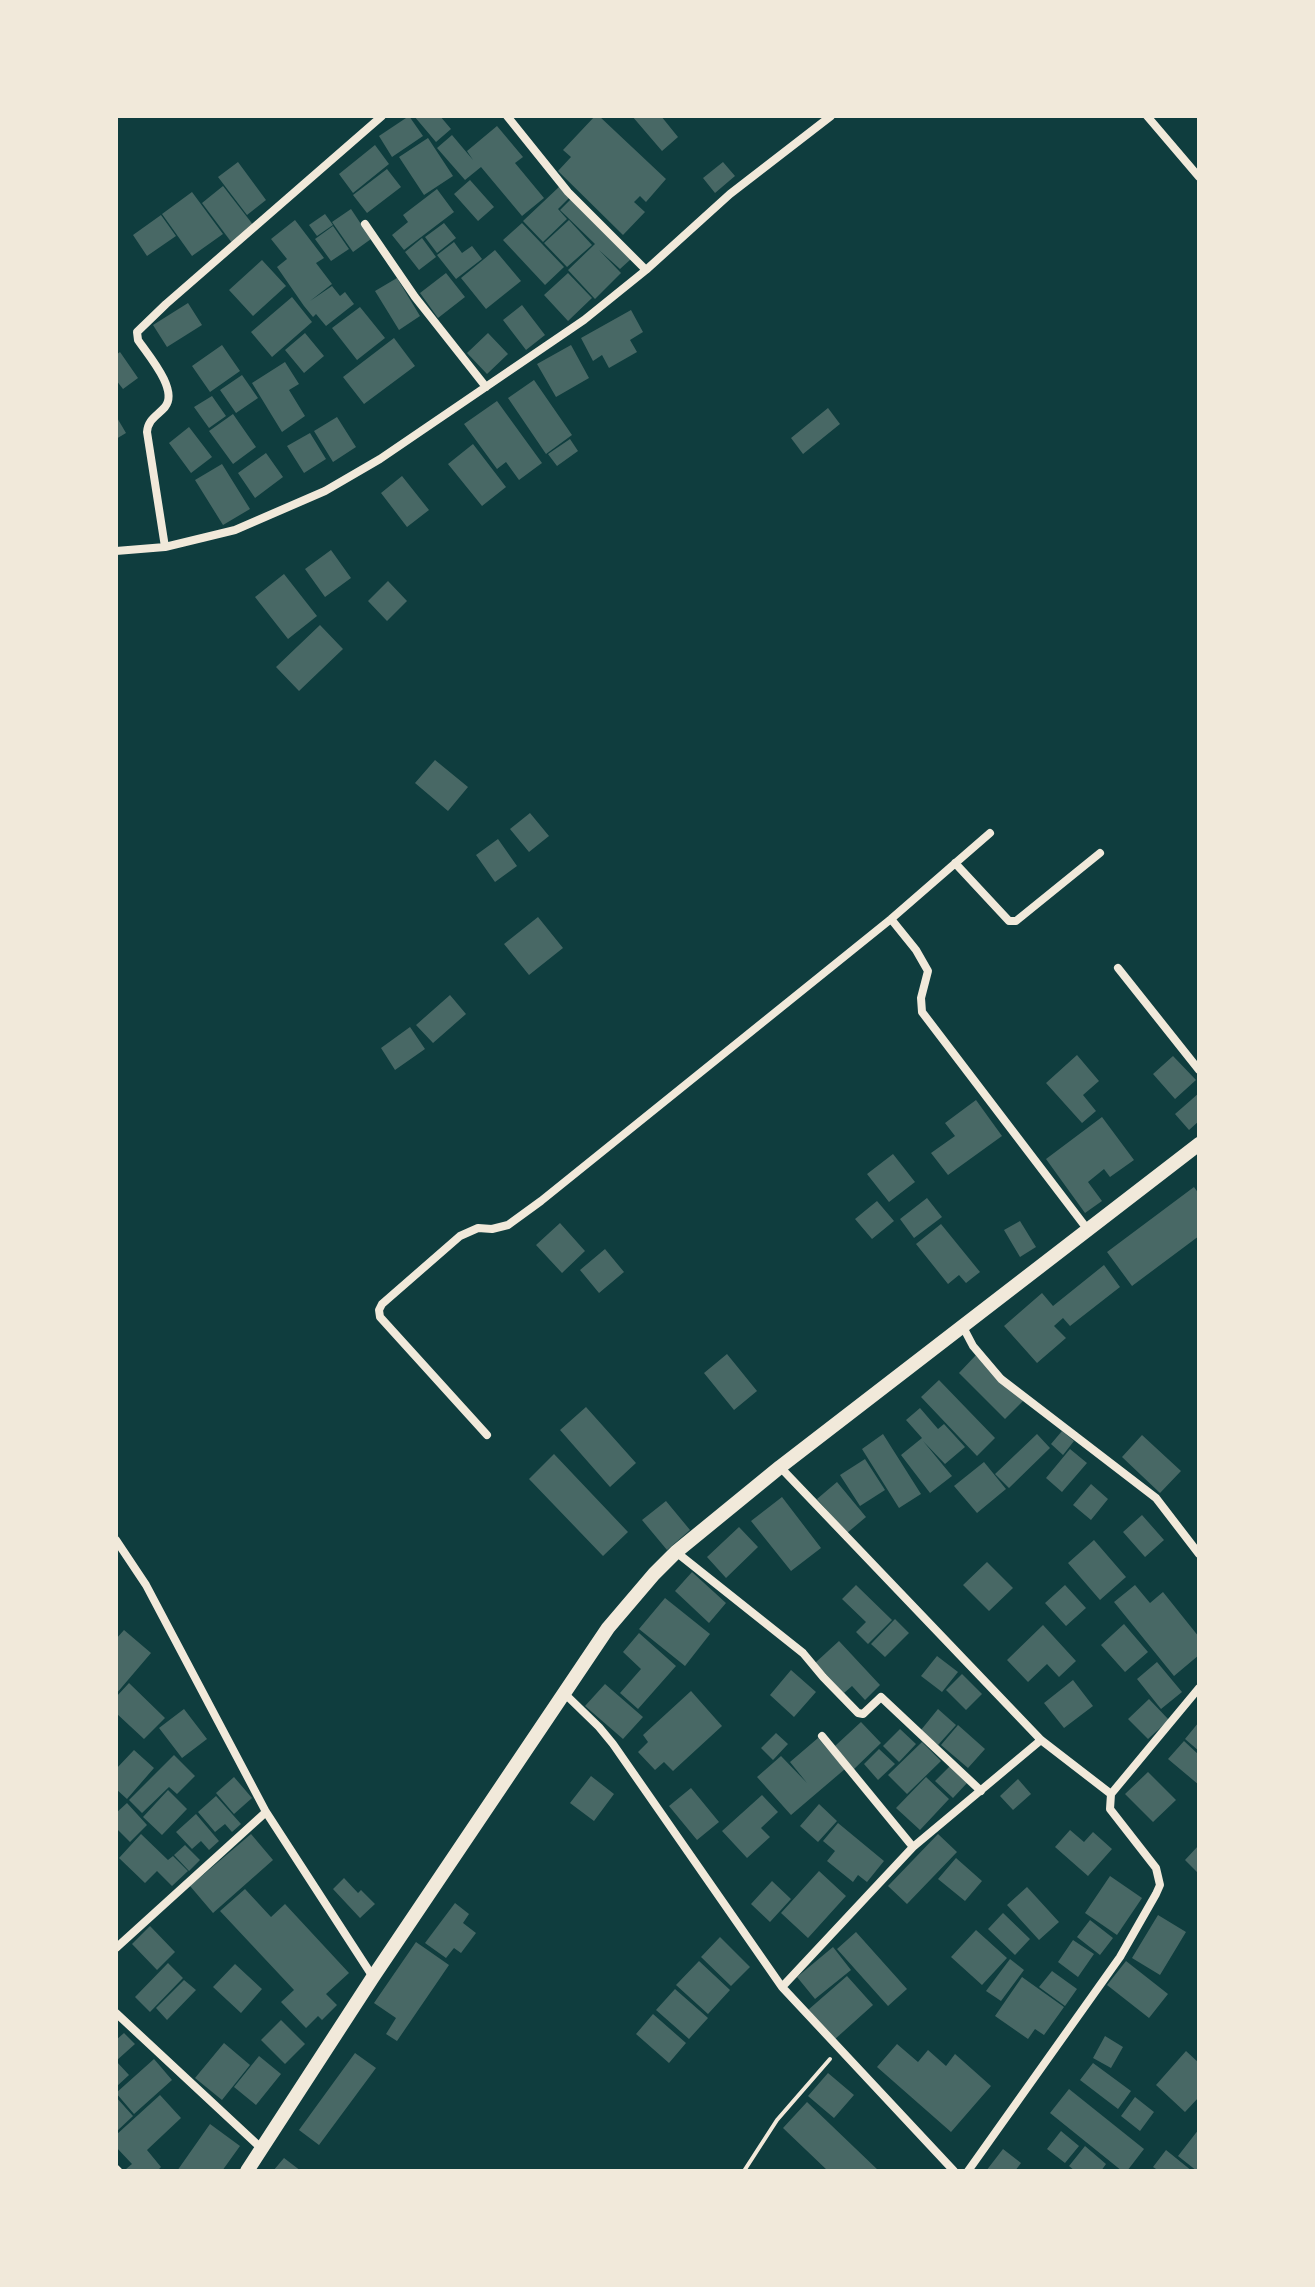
<!DOCTYPE html>
<style>
body{margin:0}
#map{position:relative;width:1315px;height:2287px;overflow:hidden;background:#0f3d3e;font-family:"PT Serif",serif}
canvas{display:block}
.frame{position:absolute;inset:0;border:118px solid #f1e9da;pointer-events:none}
</style>
<div id="map">
<canvas width="1315" height="2287"></canvas>
<div class="frame"></div>
</div>
<script>
const context = document.querySelector('canvas').getContext('2d');
context.lineJoin = 'round';
function fillPath(path, color) { context.fillStyle = color; context.fill(path, 'evenodd'); }
function strokePath(path, color, width, dash) { context.strokeStyle = color; context.lineWidth = width; context.lineCap = dash ? 'butt' : 'round'; context.setLineDash(dash || []); context.stroke(path); }
fillPath(new Path2D(`
 M409,116L423,136L392,157L379,136Z
 M414,116H440L451,129L436,142Z
 M595,116H599L666,179L646,202L640,196L634,202L645,212L623,235L558,171L571,157L563,150Z
 M632,116H661L678,137L662,151Z
 M497,126L523,157L515,163L544,198L522,216L481,167L465,180L437,148L452,135L473,160L467,151Z
 M428,138L453,176L424,195L399,157Z
 M375,145L389,164L353,193L339,174Z
 M238,162L266,200L247,215L218,177Z
 M723,162L735,176L715,193L703,178Z
 M387,169L401,187L367,213L353,195Z
 M470,180L494,207L478,221L454,194Z
 M223,186L254,226L232,243L202,203Z
 M560,186L570,197L558,209L567,219L543,242L523,221Z
 M437,189L454,212L404,250L392,235L408,222L403,215Z
 M192,192L223,234L192,256L162,214Z
 M571,199L631,259L620,269L599,250L621,273L595,299L568,270L595,244L560,210Z
 M351,209L371,239L353,252L332,222Z
 M325,214L333,225L317,236L309,225Z
 M161,215L176,236L147,256L133,235Z
 M295,220L324,258L316,263L332,284L310,301L332,286L340,296L345,292L354,304L326,326L316,314L313,317L304,306L277,267L287,259L271,239Z
 M569,220L592,245L567,267L544,243Z
 M444,223L456,238L437,253L425,237Z
 M522,223L564,267L545,285L503,240Z
 M333,226L349,249L331,261L315,239Z
 M422,238L436,257L419,270L405,252Z
 M454,242L462,253L472,246L482,259L456,279L437,255Z
 M495,250L521,281L486,309L461,278Z
 M262,260L286,286L253,316L229,290Z
 M446,273L465,297L438,318L420,293Z
 M568,273L592,298L568,321L544,295Z
 M397,278L420,316L399,330L375,291Z
 M292,297L312,322L272,357L251,332Z
 M188,303L202,325L167,347L153,325Z
 M522,305L545,335L526,350L503,320Z
 M360,307L385,338L357,360L332,328Z
 M631,310L643,332L630,340L637,352L609,368L602,355L593,361L581,338Z
 M305,333L324,356L304,373L285,350Z
 M488,333L508,354L487,374L467,353Z
 M394,338L415,366L364,404L343,377Z
 M222,345L240,371L210,392L192,366Z
 M571,345L589,378L556,397L537,364Z
 M120,352L138,378L123,389L116,380V355Z
 M285,362L299,384L289,390L305,416L282,432L252,383Z
 M242,375L258,398L236,413L220,390Z
 M534,380L572,435L546,454L508,398Z
 M212,396L226,416L209,428L194,407Z
 M497,401L542,463L519,480L506,462L497,469L464,424Z
 M828,408L840,424L803,454L791,438Z
 M233,414L256,447L233,464L209,431Z
 M116,416L126,433L116,439Z
 M337,417L356,447L333,462L314,431Z
 M189,427L212,457L191,473L169,443Z
 M310,433L326,459L304,473L287,446Z
 M570,439L578,451L557,466L548,454Z
 M473,444L506,487L482,506L448,464Z
 M266,453L283,477L255,498L238,473Z
 M222,464L250,509L223,525L195,480Z
 M402,476L429,510L407,527L381,493Z
 M331,550L351,578L325,597L305,569Z
 M284,574L317,616L288,639L255,597Z
 M388,581L407,601L387,621L368,601Z
 M320,625L343,649L299,691L276,667Z
 M435,760L468,787L448,811L415,783Z
 M530,813L549,836L529,852L510,829Z
 M498,839L517,866L495,882L476,855Z
 M538,917L563,948L529,975L504,944Z
 M450,995L466,1014L433,1043L416,1025Z
 M410,1027L425,1049L395,1070L381,1048Z
 M1077,1055L1099,1081L1083,1095L1096,1111L1082,1123L1046,1083Z
 M1173,1056L1196,1080L1175,1099L1153,1074Z
 M1199,1093V1121L1189,1130L1175,1114Z
 M976,1100L1002,1136L948,1175L931,1153L955,1136L945,1123Z
 M1102,1117L1134,1160L1110,1177L1104,1169L1088,1182L1102,1201L1085,1213L1046,1159Z
 M893,1154L915,1182L889,1202L867,1174Z
 M1194,1187L1199,1194V1236L1132,1286L1107,1252Z
 M927,1198L942,1217L914,1238L900,1219Z
 M877,1201L894,1221L872,1239L855,1219Z
 M1020,1221L1036,1247L1020,1257L1004,1230Z
 M560,1223L585,1251L562,1273L536,1245Z
 M941,1224L980,1272L966,1283L959,1275L948,1284L916,1244Z
 M605,1249L624,1272L599,1293L580,1270Z
 M1104,1265L1120,1287L1070,1326L1063,1318L1054,1326L1066,1338L1037,1363L1004,1326L1042,1293L1053,1306Z
 M727,1354L757,1391L734,1410L704,1373Z
 M976,1355L1023,1401L1005,1419L959,1373Z
 M939,1380L995,1438L977,1456L921,1397Z
 M586,1407L636,1463L610,1487L560,1430Z
 M920,1408L938,1429L944,1424L965,1447L945,1464L923,1441L952,1476L930,1493L901,1455L922,1438L906,1420Z
 M1062,1431L1074,1441L1063,1455L1051,1444Z
 M883,1434L921,1494L899,1508L862,1449Z
 M1037,1434L1050,1448L1009,1488L995,1474Z
 M1142,1435L1181,1471L1160,1493L1122,1457Z
 M1070,1449L1087,1463L1062,1492L1046,1478Z
 M554,1454L628,1532L603,1556L529,1479Z
 M865,1459L885,1490L860,1506L840,1475Z
 M984,1462L1006,1489L977,1513L954,1486Z
 M837,1482L866,1517L847,1533L817,1499Z
 M1091,1484L1108,1499L1091,1520L1073,1505Z
 M782,1497L821,1548L791,1571L751,1521Z
 M666,1501L690,1530L667,1550L642,1520Z
 M1142,1515L1164,1540L1145,1557L1123,1532Z
 M739,1527L758,1547L726,1578L707,1557Z
 M1094,1540L1126,1577L1100,1600L1068,1563Z
 M987,1562L1013,1588L989,1611L963,1585Z
 M692,1572L726,1603L709,1623L675,1591Z
 M856,1585L892,1620L868,1644L856,1632L866,1622L842,1599Z
 M1065,1585L1086,1608L1066,1626L1045,1603Z
 M1135,1585L1150,1603L1163,1592L1199,1637V1655L1174,1676L1114,1602Z
 M665,1598L710,1634L685,1666L639,1629Z
 M895,1619L909,1633L885,1657L871,1644Z
 M1124,1624L1148,1652L1125,1672L1101,1645Z
 M1043,1625L1076,1661L1059,1677L1047,1664L1028,1682L1007,1660Z
 M124,1630L151,1653L116,1694V1639Z
 M639,1633L676,1666L638,1709L620,1693L641,1669L623,1652Z
 M839,1641L880,1685L865,1700L852,1686L844,1693L815,1663Z
 M937,1656L958,1672L942,1692L921,1676Z
 M1157,1662L1182,1692L1161,1709L1137,1679Z
 M791,1670L816,1692L794,1717L770,1695Z
 M962,1674L982,1694L966,1710L946,1690Z
 M1073,1680L1093,1706L1064,1728L1044,1703Z
 M129,1683L165,1718L144,1739L116,1713V1697Z
 M605,1684L643,1717L623,1739L585,1706Z
 M691,1691L722,1726L673,1771L664,1762L655,1770L638,1752L648,1742L643,1735Z
 M1149,1699L1169,1720L1148,1739L1128,1719Z
 M184,1709L207,1739L182,1758L159,1728Z
 M938,1709L956,1725L938,1745L921,1730Z
 M861,1722L881,1743L853,1770L835,1746Z
 M1199,1722V1751L1185,1739Z
 M958,1725L985,1749L968,1768L941,1745Z
 M900,1729L916,1744L899,1762L883,1746Z
 M776,1733L788,1744L773,1760L761,1748Z
 M818,1738L845,1769L791,1815L757,1777L781,1756L807,1783L790,1762Z
 M1184,1741L1199,1755V1785L1168,1759Z
 M922,1742L941,1761L907,1794L888,1775Z
 M879,1749L895,1764L878,1780L864,1764Z
 M134,1750L154,1768L127,1799L116,1789V1769Z
 M174,1755L195,1776L177,1794L169,1787L142,1813L129,1800Z
 M950,1766L967,1783L953,1798L935,1781Z
 M1148,1772L1176,1800L1153,1822L1125,1794Z
 M591,1776L614,1794L594,1821L570,1803Z
 M234,1777L252,1798L234,1814L216,1793Z
 M926,1777L949,1799L920,1830L896,1808Z
 M1018,1779L1031,1794L1013,1810L1000,1796Z
 M691,1788L719,1822L697,1840L669,1806Z
 M168,1790L187,1809L162,1835L143,1817Z
 M762,1795L778,1812L761,1828L770,1837L747,1858L722,1831Z
 M216,1796L241,1824L232,1832L225,1824L215,1832L198,1812Z
 M127,1803L147,1825L130,1842L116,1828V1813Z
 M819,1804L837,1821L818,1842L800,1826Z
 M196,1814L219,1841L209,1850L201,1841L192,1849L176,1832Z
 M838,1823L884,1861L867,1882L858,1875L853,1882L827,1861L835,1851L823,1841Z
 M1070,1830L1084,1842L1093,1832L1112,1849L1088,1876L1055,1847Z
 M141,1834L168,1860L173,1856L188,1871L172,1886L157,1871L145,1883L119,1858Z
 M251,1834L273,1860L213,1913L190,1886Z
 M938,1834L957,1852L907,1904L888,1886Z
 M185,1845L200,1860L189,1871L174,1855Z
 M1199,1845V1874L1185,1860Z
 M956,1858L982,1881L965,1901L938,1879Z
 M819,1871L846,1896L808,1938L781,1913Z
 M1110,1876L1142,1898L1117,1935L1085,1913Z
 M344,1878L358,1893L361,1890L375,1904L360,1918L333,1889Z
 M772,1881L791,1899L770,1922L751,1904Z
 M1027,1887L1059,1922L1039,1940L1007,1905Z
 M245,1889L271,1917L285,1904L349,1973L326,1994L337,2005L322,2020L318,2016L306,2028L281,2002L294,1990L220,1911Z
 M455,1903L469,1914L463,1923L476,1933L461,1953L454,1948L446,1958L425,1943Z
 M1003,1913L1030,1939L1015,1955L988,1929Z
 M1158,1915L1186,1932L1160,1975L1132,1958Z
 M1090,1920L1113,1938L1100,1955L1077,1937Z
 M150,1926L175,1952L157,1970L132,1944Z
 M976,1930L1007,1958L982,1985L951,1957Z
 M856,1932L907,1989L888,2006L837,1949Z
 M720,1937L750,1967L731,1986L701,1957Z
 M1073,1940L1094,1954L1078,1977L1058,1962Z
 M416,1942L449,1965L397,2041L386,2034L396,2018L374,2003Z
 M833,1947L851,1970L815,1999L797,1977Z
 M1010,1959L1024,1970L1001,2001L986,1991Z
 M699,1961L730,1990L708,2014L676,1985Z
 M1126,1961L1168,1994L1149,2018L1107,1985Z
 M168,1963L183,1978L150,2012L135,1997Z
 M235,1964L262,1989L241,2013L213,1987Z
 M1052,1971L1077,1989L1065,2006L1039,1987Z
 M847,1976L873,2005L834,2040L808,2010Z
 M1022,1977L1064,2007L1044,2035L1035,2029L1028,2039L995,2016Z
 M184,1980L196,1990L167,2020L156,2008Z
 M675,1989L708,2018L689,2039L656,2010Z
 M653,2014L686,2043L669,2063L636,2034Z
 M281,2020L305,2044L285,2064L261,2040Z
 M124,2033L135,2044L116,2061L129,2075L116,2087V2040Z
 M1105,2036L1123,2047L1111,2068L1093,2058Z
 M224,2043L250,2065L222,2100L195,2078Z
 M897,2044L918,2062L928,2050L946,2066L955,2054L991,2086L951,2132L877,2067Z
 M1186,2051L1199,2063V2097L1185,2112L1156,2085Z
 M355,2053L376,2068L319,2145L299,2130Z
 M259,2056L281,2074L256,2105L234,2087Z
 M154,2059L172,2080L134,2114L116,2093Z
 M1093,2063L1131,2091L1118,2109L1080,2080Z
 M828,2073L854,2095L834,2118L808,2096Z
 M1069,2089L1144,2149L1127,2171H1122L1050,2113Z
 M160,2095L181,2118L147,2150L161,2167L157,2171H127L126,2169L132,2164L116,2147V2135Z
 M116,2097L133,2116L116,2132Z
 M1135,2097L1154,2112L1140,2131L1121,2116Z
 M807,2102L879,2171H828L783,2128Z
 M210,2124L240,2146L222,2171H177Z
 M1199,2129V2171H1197L1178,2156Z
 M1061,2131L1079,2146L1065,2163L1047,2149Z
 M1085,2146L1106,2164L1101,2171H1075L1069,2166Z
 M1003,2149L1021,2163L1015,2171H986Z
 M1166,2150L1192,2171H1159L1153,2167Z
 M284,2158L301,2171H273Z`), '#486865');
strokePath(new Path2D(`
 M116,2166L121,2171
 M744,2171L777,2120L830,2059`), '#f1e9da', 4);
strokePath(new Path2D(`
 M507,116L568,192L646,270
 M1147,116L1199,177
 M365,224L415,297L486,387
 M165,547L147,432C148,419 157,416 165,407C179,390 148,355 138,340L137,332L166,304L382,116
 M116,551L165,547L235,530L325,491L380,459L584,320L646,270L730,194L831,116
 M955,863L1009,921H1016L1100,853
 M891,919L916,950L928,971L921,998L922,1012L1088,1230
 M1118,968L1199,1070
 M963,1327L973,1346L1001,1379L1156,1498L1199,1554
 M487,1435L380,1317L379,1310L382,1304L460,1236L478,1228L492,1229L508,1225L541,1201L891,919L990,833
 M780,1467L1041,1740L1111,1794
 M116,1540L146,1585L266,1812L373,1977
 M676,1552L803,1653L823,1677L858,1713L863,1714L881,1697L981,1791
 M564,1693L599,1727L613,1744L782,1987L954,2171
 M822,1736L913,1847
 M116,1948L266,1812
 M782,1987L913,1847L1041,1740
 M116,2013L261,2148
 M968,2171L1120,1957L1156,1894L1160,1885L1156,1868L1110,1809L1111,1794L1199,1688`), '#f1e9da', 8);
strokePath(new Path2D(`
 M247,2171L373,1977L608,1628L654,1574L676,1552L780,1467L1199,1144`), '#f1e9da', 14);
</script>
